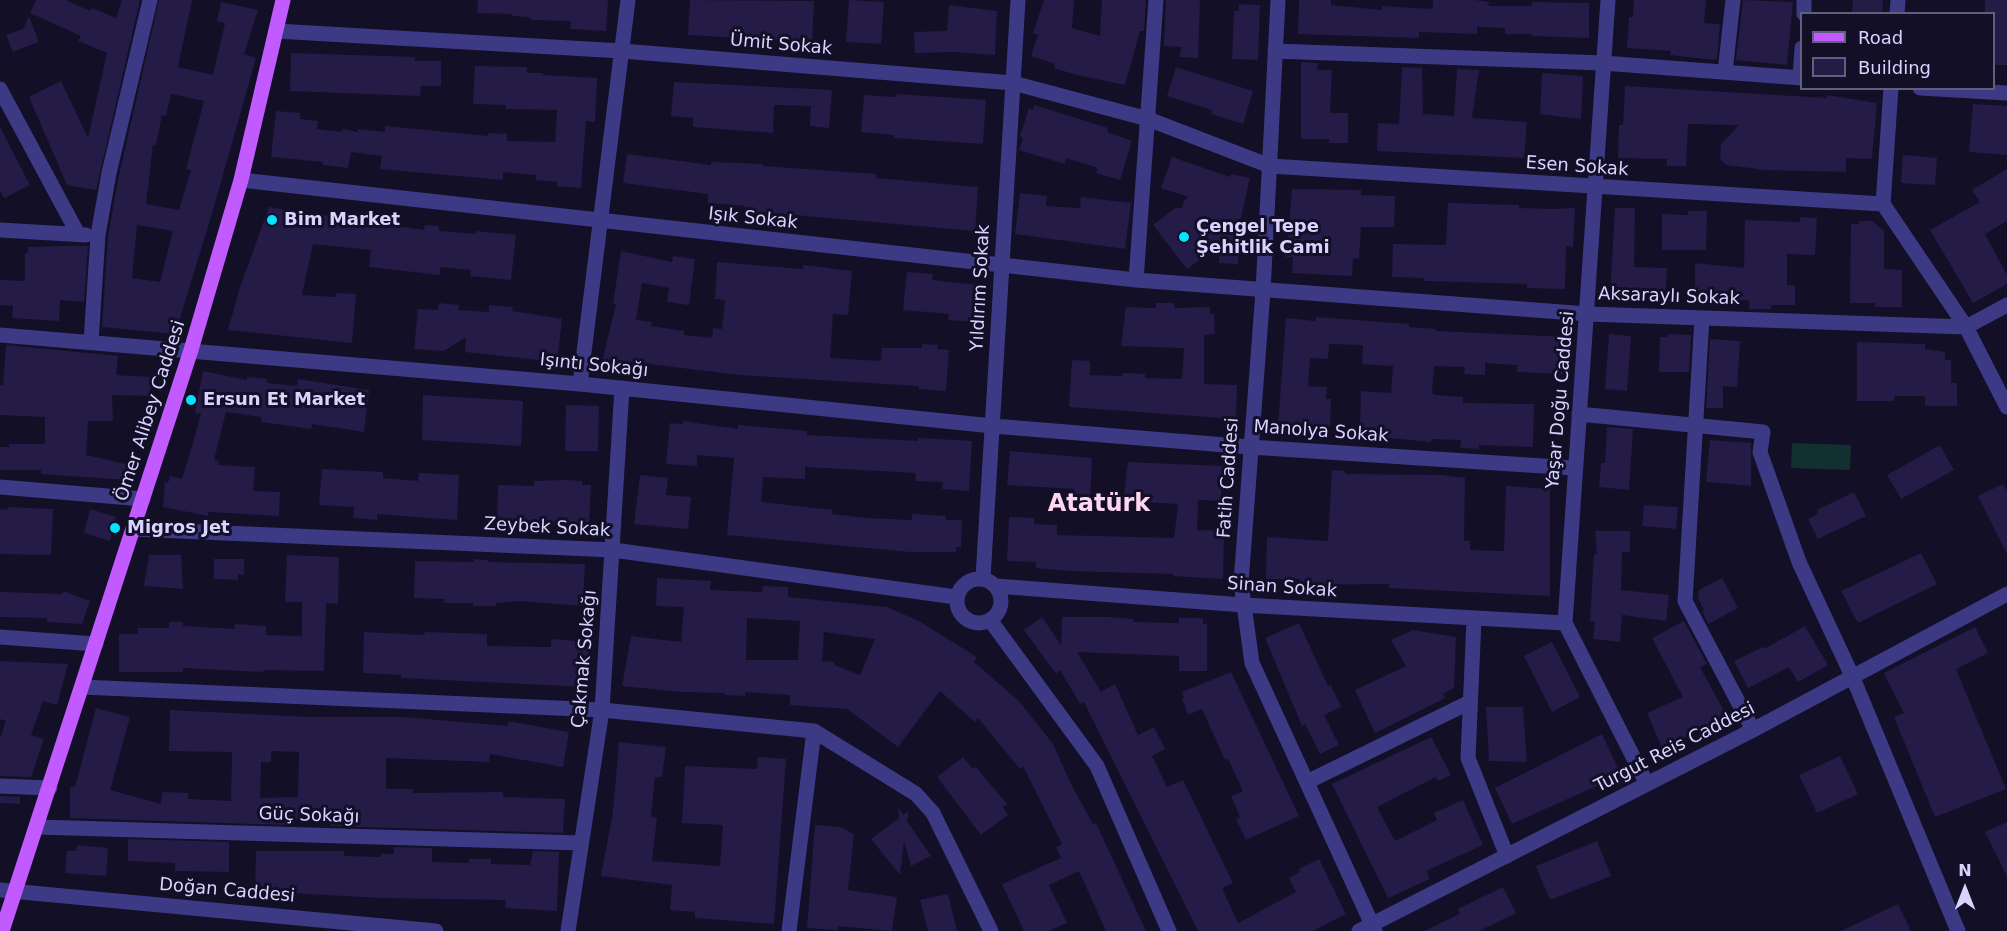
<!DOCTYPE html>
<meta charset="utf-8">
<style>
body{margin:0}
#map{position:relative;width:2007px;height:931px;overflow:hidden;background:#130f26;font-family:"DejaVu Sans",sans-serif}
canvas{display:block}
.legend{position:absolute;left:1800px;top:12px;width:195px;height:78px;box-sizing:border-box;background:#130f26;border:2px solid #625e7d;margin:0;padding:8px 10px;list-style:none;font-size:18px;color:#d9d4ff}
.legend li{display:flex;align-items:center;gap:12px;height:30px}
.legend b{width:30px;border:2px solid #625e7d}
.north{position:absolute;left:1935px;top:859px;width:60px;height:60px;-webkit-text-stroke:4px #130f26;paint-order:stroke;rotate:0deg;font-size:16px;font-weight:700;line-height:24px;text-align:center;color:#d9d4ff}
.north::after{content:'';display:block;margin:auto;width:21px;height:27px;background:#d9d4ff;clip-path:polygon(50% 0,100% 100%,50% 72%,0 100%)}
</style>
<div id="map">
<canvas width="2007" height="931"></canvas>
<ul class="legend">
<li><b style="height:8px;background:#c25bff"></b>Road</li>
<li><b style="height:16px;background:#241b47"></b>Building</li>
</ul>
<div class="north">N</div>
</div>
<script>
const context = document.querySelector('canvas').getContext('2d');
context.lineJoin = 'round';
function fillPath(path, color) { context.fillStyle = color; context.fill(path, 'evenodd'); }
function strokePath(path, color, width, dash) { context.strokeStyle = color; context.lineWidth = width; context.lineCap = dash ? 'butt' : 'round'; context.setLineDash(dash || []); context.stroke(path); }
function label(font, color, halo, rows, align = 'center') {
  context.font = font + ' "DejaVu Sans",sans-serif'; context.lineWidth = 6; context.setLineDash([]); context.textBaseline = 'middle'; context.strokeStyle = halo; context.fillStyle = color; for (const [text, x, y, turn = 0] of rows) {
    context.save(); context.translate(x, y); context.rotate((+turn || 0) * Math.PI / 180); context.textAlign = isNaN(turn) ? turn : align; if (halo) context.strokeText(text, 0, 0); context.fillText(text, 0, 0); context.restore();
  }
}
fillPath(new Path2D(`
 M1792,443L1851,445L1850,470L1791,468Z`), '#12302f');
fillPath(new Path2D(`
 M36,0H66L90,11L92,8L116,18L122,0H140L96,190L67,185L29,97L61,81L88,138L107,53L78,41L81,36L30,13Z
 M159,0H192L178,67L213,75L225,23L217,21L221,2L258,10L244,54L256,58L212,214L175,334L102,327L108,236L119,175ZM171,94L204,101L186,169L191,170L179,210L146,204L153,145H156L162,115L166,116ZM137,225L173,231L160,282L132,278Z
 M478,0H608L606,31L570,29L571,21L532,20L528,17L512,16V14L477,13Z
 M690,0L814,1L812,42L688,35Z
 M849,0L884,2L881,44L846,42Z
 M1044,0H1074L1072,28L1100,36L1102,0H1146L1144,31H1140L1125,85L1077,75L1054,68L1055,64L1031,56L1038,35L1033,33Z
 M1166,0H1200L1198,58L1179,57L1182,47L1164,46Z
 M1299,0H1331V5L1382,10V6L1433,9V0H1475L1489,2L1488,6H1532V2L1589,3V38L1531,36L1532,34H1505V28L1477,27V34L1419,32V38L1298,34Z
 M1634,0H1706L1704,23L1720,24L1717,58L1714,60L1670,55L1671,51L1627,48L1629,17H1633Z
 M1743,0L1793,2L1787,65L1736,60Z
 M1853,0H1883L1882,14H1852Z
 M1985,0H2007V65H1994V14H1985Z
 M1239,4L1260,5L1258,60L1232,59L1234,11H1239Z
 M949,5L997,11L995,55L953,52L915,53L914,32L947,31Z
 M29,16L39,42L13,52L6,35L23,29Z
 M291,53L415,57V61H441V86H421L420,96L290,91Z
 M1301,62L1318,63L1317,70H1332L1330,113H1348V143H1329V139H1301Z
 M475,66L527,67V73H543V75L597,78L595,122L586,121L581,188L557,186V182L536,180V175L503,172V180L380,169L382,156L351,152L348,168L323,165V162L271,157L276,111L300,113V119L318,121L317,129L342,132L343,129L358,132V129L385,132V126L488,136V133L507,134V141L555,142L557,110L506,109V105L473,104Z
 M1176,67L1253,91L1243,124L1211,114L1212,110L1167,96Z
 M1402,67L1422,68L1423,114L1454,116L1457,69L1479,70L1472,118L1527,122L1524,158L1377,151L1378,123L1399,124Z
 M1542,73L1583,76L1581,119L1540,114Z
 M674,82L832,90L829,128L810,126L811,106L774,105L773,133L693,127V118L671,116Z
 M1625,86L1827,98V95L1877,103L1872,159L1846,158V172L1765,170L1726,165L1720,159L1721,144L1739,125L1688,124L1686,166H1667V159L1618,158L1619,125H1623Z
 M897,94L986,100L983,144L894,138V135L861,132L864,95L896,97Z
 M1973,104L2007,106V155L1969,152Z
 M1034,105L1108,128L1107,132L1132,141L1120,180L1096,173L1098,168L1066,158L1065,164L1019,150L1023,139L1020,136L1029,108L1033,110Z
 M0,127L30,185L4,198L0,191Z
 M627,154L711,165V162L763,164V166L876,174V178L978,187L975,231L772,213L745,211V206L708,203V194L623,183Z
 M1903,155L1937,158L1935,185L1901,183Z
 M1172,157L1230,177L1231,174L1250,178L1239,226L1238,264L1219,263L1220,245L1187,269L1153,225L1175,208H1182L1184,201L1189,197L1161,188Z
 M2007,169V221L1985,234L2007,275V284L1973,303L1930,230L1980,202L1972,190Z
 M1292,189L1361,190V195L1395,196L1394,227H1361L1359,259L1353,258L1352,276L1292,273L1293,257H1286Z
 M1020,193L1047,196L1046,206L1080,208L1081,197L1131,203L1125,249L1015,234Z
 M1448,203L1519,205V208L1552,209L1575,208L1573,247L1566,246L1565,289L1527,288V284L1424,281V278L1392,277L1393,244L1446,245Z
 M269,207L424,230L425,225L439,226V231L476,234V231L516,235L511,280L470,276L471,270L440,267V275L369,267L371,250L313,244L302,295L336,297V293L356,294L352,343L228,330L240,287Z
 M1615,208H1635L1634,267L1667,268L1665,302L1610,296Z
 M1688,211H1707L1706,250H1662V214L1688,215Z
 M1800,217L1817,218L1815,255L1787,254V285H1795V305H1771V309H1749V300L1695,301V263L1744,268L1745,220L1800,222Z
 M1859,221H1872L1884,231V269L1902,270V307H1875V303H1850L1851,224H1859Z
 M67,246H88L84,302L60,300L59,321L12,318L13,306L0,305V280L25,281V253H28V247Z
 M621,251L672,262L673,256L695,259L689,305L667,302L669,288L642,283L636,320L652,322L651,326L684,331V335L712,338L713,328L722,329L725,300L715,299L717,262L803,269V265L852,271L848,315L833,314L830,358L881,361L882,348H922V344L938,345L937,349L949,350L946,391L919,389V386L739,375L616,360V364L602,362L616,304H613Z
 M907,272L933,274L932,280L977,285L974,322L948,320L949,314L903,310Z
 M439,303L459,305L458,310L489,312V305L513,307L512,311L562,319L557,362L465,352L466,337L444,351L414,349L418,309L438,310Z
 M1156,303H1174V308L1210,307V314H1214L1215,334L1204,335V384L1237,385L1236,419L1069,407L1072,360L1090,361V375L1122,376L1123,373L1145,374V378L1182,379L1184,348L1121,346L1126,307L1156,308Z
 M1316,317L1409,324V327L1436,329V331L1567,337L1565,374L1517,372V365L1485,363V375L1464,374L1465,367L1434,366L1432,393L1435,395L1463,397V403L1534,404L1533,447L1479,445V449L1460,448L1461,440L1431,439V442L1360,435L1361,391L1391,393L1393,366L1362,364L1363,345L1329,344L1328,359L1310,358L1308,386L1327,387L1326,399H1331L1330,427L1326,426V434L1310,433V427L1278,426L1286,318L1316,321Z
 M1609,334L1631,336L1627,391L1605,389Z
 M1668,334L1691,335L1689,372H1659L1660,337H1667Z
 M1710,339L1740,341L1737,387L1723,386V408H1706Z
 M1857,342L1925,344V349L1945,352V360H1951V383H1957V406H1925V396H1894V401H1857Z
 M6,345L118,356L116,375L151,377L150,396L112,395L113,421H88L86,455L134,466L129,480L41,474V470H0V447H9V444H45V417L0,415V385H3Z
 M203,371L247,380V377L267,379V383L297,386L298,379L369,390L364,432L312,424L311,429L276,424L261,422L262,417L226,412L214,460L219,461L218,465L255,467L253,491L280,492L279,516L208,512V516L163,507L165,482L168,483L170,476L182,479L190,453L201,414L195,413Z
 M423,395L523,401L521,446L422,440Z
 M566,405L599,406L598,451H565Z
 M683,421L738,429V425L807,431V435L918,441V438L972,441L969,491L942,489L943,482L915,481L916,473L805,467V479L763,477L761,502L833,510L832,514L866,518L912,520V514L946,516V520H962L961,547H956V552H910L727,535L734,458L697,455V466L666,464L670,423L683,424Z
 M1607,427L1633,429L1629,490L1599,487L1601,463H1605Z
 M1710,440L1751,443V486L1706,482Z
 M1940,445L1954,470L1901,499L1887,475Z
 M1010,451L1092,458L1090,504L1073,503L1074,489L1007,485Z
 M1128,462L1222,466L1221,501L1198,500L1197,530L1224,531L1223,579L1173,576V574L1068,571L1036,568V562L1007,561L1009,517L1034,518V524L1057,525V535L1174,538L1178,504L1146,502V499L1124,497Z
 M322,469L383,472V478L418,481L419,473L459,475L457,520L377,514V520L353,518L354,507L319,505Z
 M1332,470L1345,471V474L1442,475L1465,478L1464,541H1470V550L1504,551L1506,486L1550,489V596L1389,588V584L1300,585V579H1266L1267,537L1328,541Z
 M640,475L668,478L666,495L691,497L688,529L634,524Z
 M569,480L582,481V485H591L589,523H497L498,485L534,486V481Z
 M2003,484L2007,492V554L1978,496Z
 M1854,492L1866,516L1818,539L1808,519L1818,514L1817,510Z
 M1644,505L1678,507L1676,529L1642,526Z
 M8,507L53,509L51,555L0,554V509L8,510Z
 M90,509L116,517L110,541L84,533Z
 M1595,531H1630V552H1622L1621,590L1669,595L1666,621L1622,615L1620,642L1593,639L1595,622L1590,621L1594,554H1597Z
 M1921,553L1937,584L1858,623L1841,591Z
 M149,555H181L183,589L144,586Z
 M287,555L339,557L338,604L326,603L324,671L264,670L263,672L183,668V672H119V634H138V628H169V622H183V626L235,629V624L266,626V635L302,636V602H285Z
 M214,559H244V575L238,574V580L214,579Z
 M474,559L488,560V562L585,564L583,606L520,601L496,603V606H473V603H444L445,599L414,598L415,561L474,562Z
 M657,578L711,581L710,590L762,592L763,586L788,587V597L887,607L919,621L977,657L974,662L1019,701L1053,744L1072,786L1093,824L1096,823L1146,931H1106L1079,871L1049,885L1067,923L1049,931H1024L1002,884L1061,858L1056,847L1062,844L1023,766L1020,769L978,718L975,722L940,691L898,747L847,709L790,705V695L745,692V696L725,695V693L681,692L622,686L631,636L681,642L684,607L656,606ZM747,618L800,621L798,660H746ZM824,632L875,639L860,675L834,665V662L822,661Z
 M1722,578L1738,608L1708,624L1702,611L1704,610L1698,598L1699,590Z
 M63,591L90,601L82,624L47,622V618L0,617V592L63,594Z
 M1042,617L1061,645L1062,617H1108L1133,619V622L1179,623V618H1203V624H1207V671H1179V656L1077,652L1101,692L1115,684L1138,735L1154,727L1165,749L1152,756L1167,787L1183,780L1233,883L1222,888L1238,923L1296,892L1289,878L1300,872L1299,869L1319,859L1346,914L1313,931H1198L1084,702L1080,704L1060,670L1056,674L1024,630Z
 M1684,621L1707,664L1700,667L1727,717L1662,748L1647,713L1683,697L1652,638Z
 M1299,623L1328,686L1331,685L1341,707L1324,715L1339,745L1320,754L1305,724L1302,726L1265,638Z
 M1805,626L1828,665L1798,682L1789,667L1748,688L1734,661L1763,647L1764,649Z
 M1975,627L1988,653L1956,669L2006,789L1935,817L1894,717L1904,713L1884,673Z
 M1413,630L1456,637L1454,688L1443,694L1445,698L1375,733L1355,690L1406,666L1391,640Z
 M364,632L424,635L425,632L487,634V646L551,647V639L589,642L587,687L401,678V675L363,673Z
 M1552,642L1580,697L1552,712L1524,656Z
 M0,661L68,664L57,705L43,701L31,735L44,739L31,777L0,776V738L6,721L0,719Z
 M1231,672L1299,816L1246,840L1236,819L1240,817L1231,796L1243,791L1228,759L1225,760L1202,709L1188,715L1182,698L1184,697L1182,692Z
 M1486,707H1523L1527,762L1489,761Z
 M96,708L130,717L110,790L161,804L162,792L188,793V799L231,801L232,752L169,751L170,710L309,717H404L508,726V721L569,732L563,767L490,754L489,762L386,758V789H413V793L503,792V797L565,799L563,833L331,826V819L286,818V825L70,818V787H75ZM271,751L299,752L298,797L260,798L261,762H271Z
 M1602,734L1621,775L1512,824L1495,788Z
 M1431,737L1451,775L1438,781L1436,777L1377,807L1395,841L1437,820L1434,813L1463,800L1483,845L1426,871L1430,879L1388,898L1332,784Z
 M619,742L666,747L662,777H655L651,817L657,818L652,861L720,866L723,825L682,823L685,766L757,769L758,757L786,759L774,924L695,918V912L670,910L672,885L601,876L613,812Z
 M1840,756L1858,794L1817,813L1799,775Z
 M963,757L973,769L976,767L1007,804L1003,807L1008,815L981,835L937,777Z
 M0,796L20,797V804L0,803Z
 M898,807L903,815L909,811L907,821L931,856L911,866L904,841L900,875L871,839L899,818Z
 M2007,822V876L1985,832Z
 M815,825L840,827L854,834L848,890L897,897L892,931L838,926L837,930L807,928Z
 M128,839L229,842V872L175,871V863L128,861Z
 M1597,841L1611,876L1550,900L1536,866Z
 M77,845L108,848L106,876L65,873L67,851H76Z
 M394,847L432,848V862L469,863V859H491V864L530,865L533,851L559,852L557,911L505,908L506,900L379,898L255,891L256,851H344V856L381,857V854H394Z
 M1503,887L1516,913L1479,931H1424L1460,914L1458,909Z
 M948,894L957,931H928L920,900Z
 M1898,904L1911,931H1841Z`), '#241b47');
strokePath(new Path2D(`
 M1278,0L1263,291L1241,583L1252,663L1375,931
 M1608,0L1565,623L1647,784
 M1804,14V0
 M1897,14L1898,0
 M276,31L622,51L1013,83L1148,119L1270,166L1883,204
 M1275,51L1603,63L1802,78
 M1725,72L1733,0
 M1800,78L1802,48
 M1891,88L1883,204L1966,327L2007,407
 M1920,88L2007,93
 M0,89L78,234
 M241,180L1136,280L1588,314L1966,327L2007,305
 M0,230L86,235
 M1136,280L1156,0
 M1702,318L1685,601L1753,730
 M0,335L580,384L993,426L1250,447L1574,468
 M91,342L98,235L109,173L150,0
 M580,384L628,0
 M1579,414L1763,432L1760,452L1799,562L1853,678L1958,931
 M0,487L143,499
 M134,529L613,550L956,597
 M983,578L1018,0
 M957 601a22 22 0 1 1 44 0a22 22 0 1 1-44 0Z
 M996,586L1243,605L1565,623
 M1474,619L1468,758L1507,856
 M990,620L1097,766L1169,931
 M0,637L96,644
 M82,687L602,710L814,731L916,794L933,813L991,931
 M1307,782L1470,702
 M0,786L50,788
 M37,827L581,843
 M0,890L436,931
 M568,931L602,710L622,388
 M789,931L814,731
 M1359,931L1753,730L2007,594`), '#3d3a85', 15);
strokePath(new Path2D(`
 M2,931L191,350L241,180L283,0`), '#c25bff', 15);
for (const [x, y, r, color] of [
 [272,220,6,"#00e5ff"],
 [1184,237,6,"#00e5ff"],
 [191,400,6,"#00e5ff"],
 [115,528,6,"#00e5ff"]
]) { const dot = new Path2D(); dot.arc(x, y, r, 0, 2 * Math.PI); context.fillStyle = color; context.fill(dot); strokePath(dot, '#130f26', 2); }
label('18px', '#d9d4ff', '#130f26', [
 ["Ümit Sokak",781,45,5],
 ["Esen Sokak",1577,167,4],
 ["Işık Sokak",753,219,6],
 ["Yıldırım Sokak",981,288,-87],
 ["Aksaraylı Sokak",1669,297,2],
 ["Işıntı Sokağı",594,366,6],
 ["Yaşar Doğu Caddesi",1561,400,-85],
 ["Ömer Alibey Caddesi",151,411,-72],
 ["Manolya Sokak",1321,432,4],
 ["Fatih Caddesi",1229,478,-86],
 ["Zeybek Sokak",547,528,3],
 ["Sinan Sokak",1282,588,4],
 ["Çakmak Sokağı",585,659,-85],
 ["Turgut Reis Caddesi",1675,748,-27],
 ["Güç Sokağı",309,816,2],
 ["Doğan Caddesi",227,891,5]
]);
label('bold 18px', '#d9d4ff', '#130f26', [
 ["Bim Market",284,220],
 ["Çengel Tepe",1196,227],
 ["Şehitlik Cami",1196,248],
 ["Ersun Et Market",203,400],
 ["Migros Jet",127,528]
], 'left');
label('bold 24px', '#ffd6f0', '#130f26', [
 ["Atatürk",1099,505]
]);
</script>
